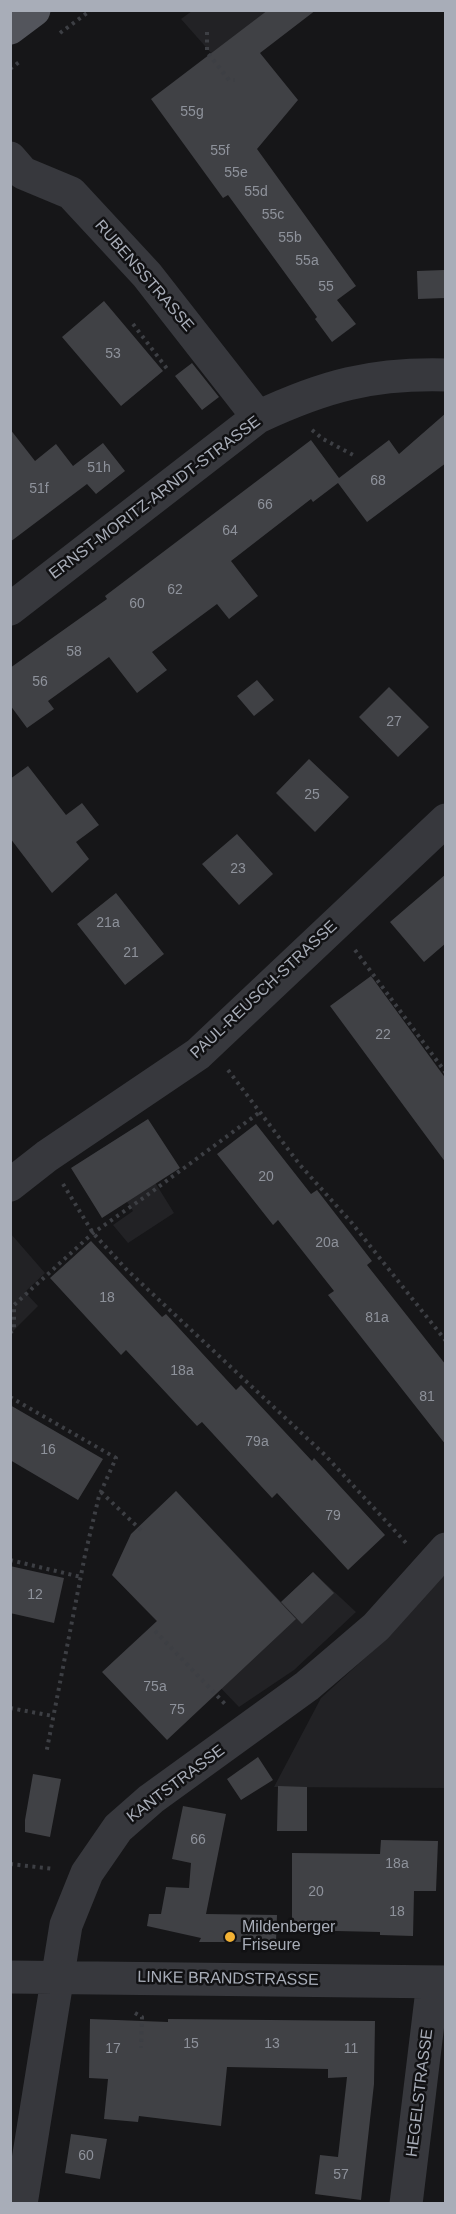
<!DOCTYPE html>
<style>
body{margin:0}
#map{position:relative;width:456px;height:2214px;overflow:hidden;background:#161618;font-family:Helvetica,sans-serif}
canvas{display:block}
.frame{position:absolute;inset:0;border:12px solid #a8adb8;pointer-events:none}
</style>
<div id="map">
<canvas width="456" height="2214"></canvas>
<div class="frame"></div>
</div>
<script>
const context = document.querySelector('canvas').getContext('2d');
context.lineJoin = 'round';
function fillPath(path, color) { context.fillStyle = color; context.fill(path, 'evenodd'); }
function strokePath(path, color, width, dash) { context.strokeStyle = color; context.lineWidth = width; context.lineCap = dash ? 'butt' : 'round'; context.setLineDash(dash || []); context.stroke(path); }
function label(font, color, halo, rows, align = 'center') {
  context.font = font + ' Helvetica,sans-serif'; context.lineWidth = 5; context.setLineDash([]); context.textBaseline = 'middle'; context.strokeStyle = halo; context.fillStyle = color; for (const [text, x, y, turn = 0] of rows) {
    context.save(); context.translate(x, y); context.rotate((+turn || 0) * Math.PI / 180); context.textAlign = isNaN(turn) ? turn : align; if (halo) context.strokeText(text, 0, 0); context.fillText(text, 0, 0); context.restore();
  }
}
fillPath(new Path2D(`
 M192,11H268L212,54L181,19Z
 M125,1134L174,1213L128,1243L113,1225L133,1211L95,1153Z
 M11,1234L45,1273L25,1292L38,1306L11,1333Z
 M176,1491L281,1602L313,1572L356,1612L294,1670L239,1707L112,1575Z
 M445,1571V1788L274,1787L321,1698L388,1637Z`), '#222225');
fillPath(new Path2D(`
 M268,10H316L260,53L298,100L257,149L356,286L337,300L356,324L332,342L315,319L317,317L228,195L223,198L151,99Z
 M444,270L445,298L418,299L417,271Z
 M104,301L163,371L121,406L62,337Z
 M192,363L219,397L202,410L175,376Z
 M446,413V463L367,522L338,483L313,502L311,499L231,561L258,596L229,619L217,604L152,652L167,670L137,693L109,657L48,701L54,709L27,728L10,705V668L107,599L105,596L311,440L339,478L389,440L399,454Z
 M10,429L35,461L56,444L73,466L103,443L125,471L96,494L87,484L10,542Z
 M257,680L274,700L254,716L237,696Z
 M389,687L429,727L398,757L359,717Z
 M309,759L349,797L315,832L276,793Z
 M28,766L66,815L82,803L99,825L76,842L89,859L52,893L10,838V779Z
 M237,834L273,874L239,905L202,864Z
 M446,874V943L424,962L390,922Z
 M116,893L164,954L125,985L77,924Z
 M371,976L446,1079V1163L330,1006Z
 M148,1119L180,1168L102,1218L71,1168Z
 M256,1124L311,1194L317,1190L372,1261L367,1265L446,1365V1445L328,1295L334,1291L278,1220L273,1225L217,1154Z
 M91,1241L162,1317L166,1314L236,1390L241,1385L312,1461L314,1458L385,1535L348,1570L277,1493L272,1498L202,1422L197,1426L126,1350L121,1355L50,1278Z
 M10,1405L103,1459L78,1500L10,1460Z
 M176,1491L296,1619L167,1740L102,1672L157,1621L112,1575L131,1534Z
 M10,1566L64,1578L54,1623L10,1613Z
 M313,1572L334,1593L302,1624L281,1602Z
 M258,1757L273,1780L241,1800L227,1779Z
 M33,1774L61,1779L50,1837L25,1832V1820Z
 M278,1786L307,1787V1831H277Z
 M183,1806L226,1814L206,1914L277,1915L276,1942H199L201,1938L147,1926L149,1914H161L166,1887L189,1888L191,1863L172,1859Z
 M381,1840L438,1841L436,1891H414L413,1936L380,1935V1932L292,1930V1853L380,1854Z
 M90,2019L168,2022V2019L375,2021L374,2084L361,2200L315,2194L320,2155L338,2157L347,2077L328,2078V2069L227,2067L221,2126L139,2116L138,2122L104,2119L108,2079L89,2078Z
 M71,2134L107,2139L100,2179L65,2173Z`), '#404145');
strokePath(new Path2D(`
 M207,32V52L229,80H235
 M60,33L91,10
 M10,69L22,60
 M133,324L168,370
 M312,430L323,439L355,456
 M355,950L446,1073
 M228,1070L300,1165L351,1222L446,1341
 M63,1184L93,1233L127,1270L325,1455L407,1544
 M10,1333L14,1329V1305L93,1233L146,1196L260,1112
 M10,1397L116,1458L99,1496L85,1555L46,1754
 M101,1492L144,1533
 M10,1560L81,1577
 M155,1631L225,1704
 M10,1708L53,1716
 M10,1864L54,1869
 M135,2013L142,2017L141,2048`), '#3d3f44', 4, [3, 4.5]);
strokePath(new Path2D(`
 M10,158L23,173L71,193L147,275L258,417
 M10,609L258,417C324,386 372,373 446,375
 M10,1185L47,1156L198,1054L446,820
 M10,1977L446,1982
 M21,2204L66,1925L87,1873L118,1828L151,1799L307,1686L376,1627L446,1549
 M406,2204L433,1982`), '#37383d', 33);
strokePath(new Path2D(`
 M10,28L34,10`), '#53555c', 33);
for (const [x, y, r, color] of [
 [230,1937,6,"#f2b134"]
]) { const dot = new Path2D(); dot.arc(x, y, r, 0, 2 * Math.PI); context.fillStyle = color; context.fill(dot); strokePath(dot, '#111113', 2); }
label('14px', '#8e929b', null, [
 ["55g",192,112],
 ["55f",220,151],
 ["55e",236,173],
 ["55d",256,192],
 ["55c",273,215],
 ["55b",290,238],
 ["55a",307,261],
 ["55",326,287],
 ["53",113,354],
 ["51h",99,468],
 ["68",378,481],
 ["51f",39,489],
 ["66",265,505],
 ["64",230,531],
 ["62",175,590],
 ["60",137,604],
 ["58",74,652],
 ["56",40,682],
 ["27",394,722],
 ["25",312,795],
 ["23",238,869],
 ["21a",108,923],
 ["21",131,953],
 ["22",383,1035],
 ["20",266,1177],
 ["20a",327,1243],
 ["18",107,1298],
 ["81a",377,1318],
 ["18a",182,1371],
 ["81",427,1397],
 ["79a",257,1442],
 ["16",48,1450],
 ["79",333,1516],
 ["12",35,1595],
 ["75a",155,1687],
 ["75",177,1710],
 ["66",198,1840],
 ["18a",397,1864],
 ["20",316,1892],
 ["18",397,1912],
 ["15",191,2044],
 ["13",272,2044],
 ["17",113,2049],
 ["11",351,2049],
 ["60",86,2156],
 ["57",341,2175]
]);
label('16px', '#a8adb8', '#111113', [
 ["RUBENSSTRASSE",144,276,49],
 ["ERNST-MORITZ-ARNDT-STRASSE",155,498,-37],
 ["PAUL-REUSCH-STRASSE",264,990,-43],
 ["KANTSTRASSE",176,1784,-37],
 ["LINKE BRANDSTRASSE",228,1979,1],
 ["HEGELSTRASSE",420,2093,-83]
]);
label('16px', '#a8adb8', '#111113', [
 ["Mildenberger",242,1928],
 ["Friseure",242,1946]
], 'left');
</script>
